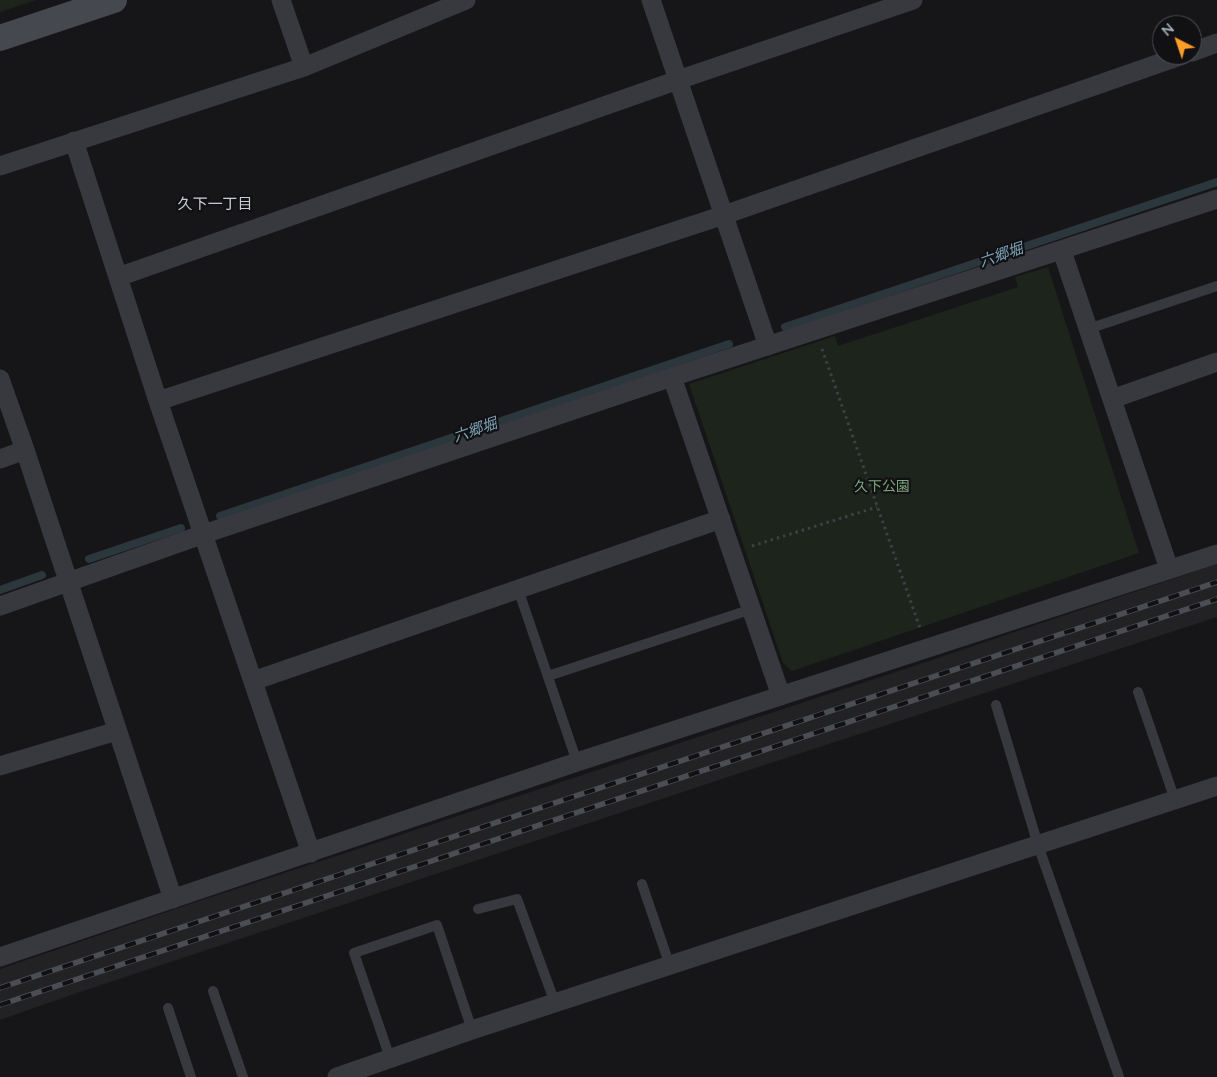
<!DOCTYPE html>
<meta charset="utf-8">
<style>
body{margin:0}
#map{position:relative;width:1217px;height:1077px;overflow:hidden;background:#161618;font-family:Lato,sans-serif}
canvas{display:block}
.north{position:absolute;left:1152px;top:15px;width:50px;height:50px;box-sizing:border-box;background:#111113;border:1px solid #4d5055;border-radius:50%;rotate:319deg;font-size:14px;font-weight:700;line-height:20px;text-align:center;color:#a7afb9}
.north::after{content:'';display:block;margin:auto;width:18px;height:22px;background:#fd9e29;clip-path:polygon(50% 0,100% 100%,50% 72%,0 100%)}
</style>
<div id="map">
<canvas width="1217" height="1077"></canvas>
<div class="north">N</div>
</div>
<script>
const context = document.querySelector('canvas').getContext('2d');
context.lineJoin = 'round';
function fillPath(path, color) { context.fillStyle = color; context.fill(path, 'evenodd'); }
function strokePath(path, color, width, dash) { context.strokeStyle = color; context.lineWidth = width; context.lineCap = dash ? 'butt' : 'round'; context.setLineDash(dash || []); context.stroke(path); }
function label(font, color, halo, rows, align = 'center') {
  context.font = font + ' Lato,"Noto Sans JP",sans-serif'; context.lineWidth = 4.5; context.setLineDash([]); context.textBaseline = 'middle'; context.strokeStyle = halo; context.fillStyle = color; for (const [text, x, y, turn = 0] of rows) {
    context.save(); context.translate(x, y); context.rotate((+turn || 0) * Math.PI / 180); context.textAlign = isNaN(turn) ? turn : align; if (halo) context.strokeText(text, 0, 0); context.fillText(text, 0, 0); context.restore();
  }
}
fillPath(new Path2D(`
 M1217,564V617L734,775L74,994L0,1020V969L184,906L917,665Z`), '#222225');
fillPath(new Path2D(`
 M0,0H36L0,12Z
 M1048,267L1139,553L792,671L783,663L689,384L835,336L838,346L1018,287L1015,277Z`), '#1c241c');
strokePath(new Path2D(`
 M785,327L1217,182
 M220,516L729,344
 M89,559L181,528
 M0,590L42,575`), '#2b373d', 8);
strokePath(new Path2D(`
 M822,349L920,628
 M752,546L877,507`), '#3d4045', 3, [2.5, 4]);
strokePath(new Path2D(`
 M1088,329L1217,286
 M518,589L577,762
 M548,676L752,609
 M1138,692L1175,800
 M996,705L1038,845L1119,1077
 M642,884L670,966
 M478,909L517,899L555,1003
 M213,991L243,1077
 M168,1008L191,1077
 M390,1058L354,953L437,925L472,1030`), '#37393e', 10);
strokePath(new Path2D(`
 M281,0L304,67
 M651,0L768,346
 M1192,52L1217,43
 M74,141L158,401L311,853
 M0,166L304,67L466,0
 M1062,251L1169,569
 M118,277L678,80L913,0
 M672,377L781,696
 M0,379L25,450L173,899
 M1112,399L1217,362
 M158,401L724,215L1183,55
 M0,459L25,450
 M0,606L204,534L672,377L1217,199
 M253,681L721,519
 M0,766L117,731
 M0,957L577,762L1217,554
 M337,1077L472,1030L1217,786`), '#37393e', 19);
strokePath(new Path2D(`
 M0,38L114,0`), '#45484e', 26);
const rail = new Path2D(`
 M0,988L1217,582
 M0,1005L1217,599`);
strokePath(rail, '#4a4d53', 5.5);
strokePath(rail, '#111113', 4, [11]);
label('14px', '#7fa57d', '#111113', [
 ["久下公園",882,486]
]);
label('15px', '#c9cdd5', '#111113', [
 ["久下一丁目",215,204]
]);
label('italic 15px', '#7ca2b6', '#111113', [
 ["六郷堀",1001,255,-19],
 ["六郷堀",475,430,-19]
]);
</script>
